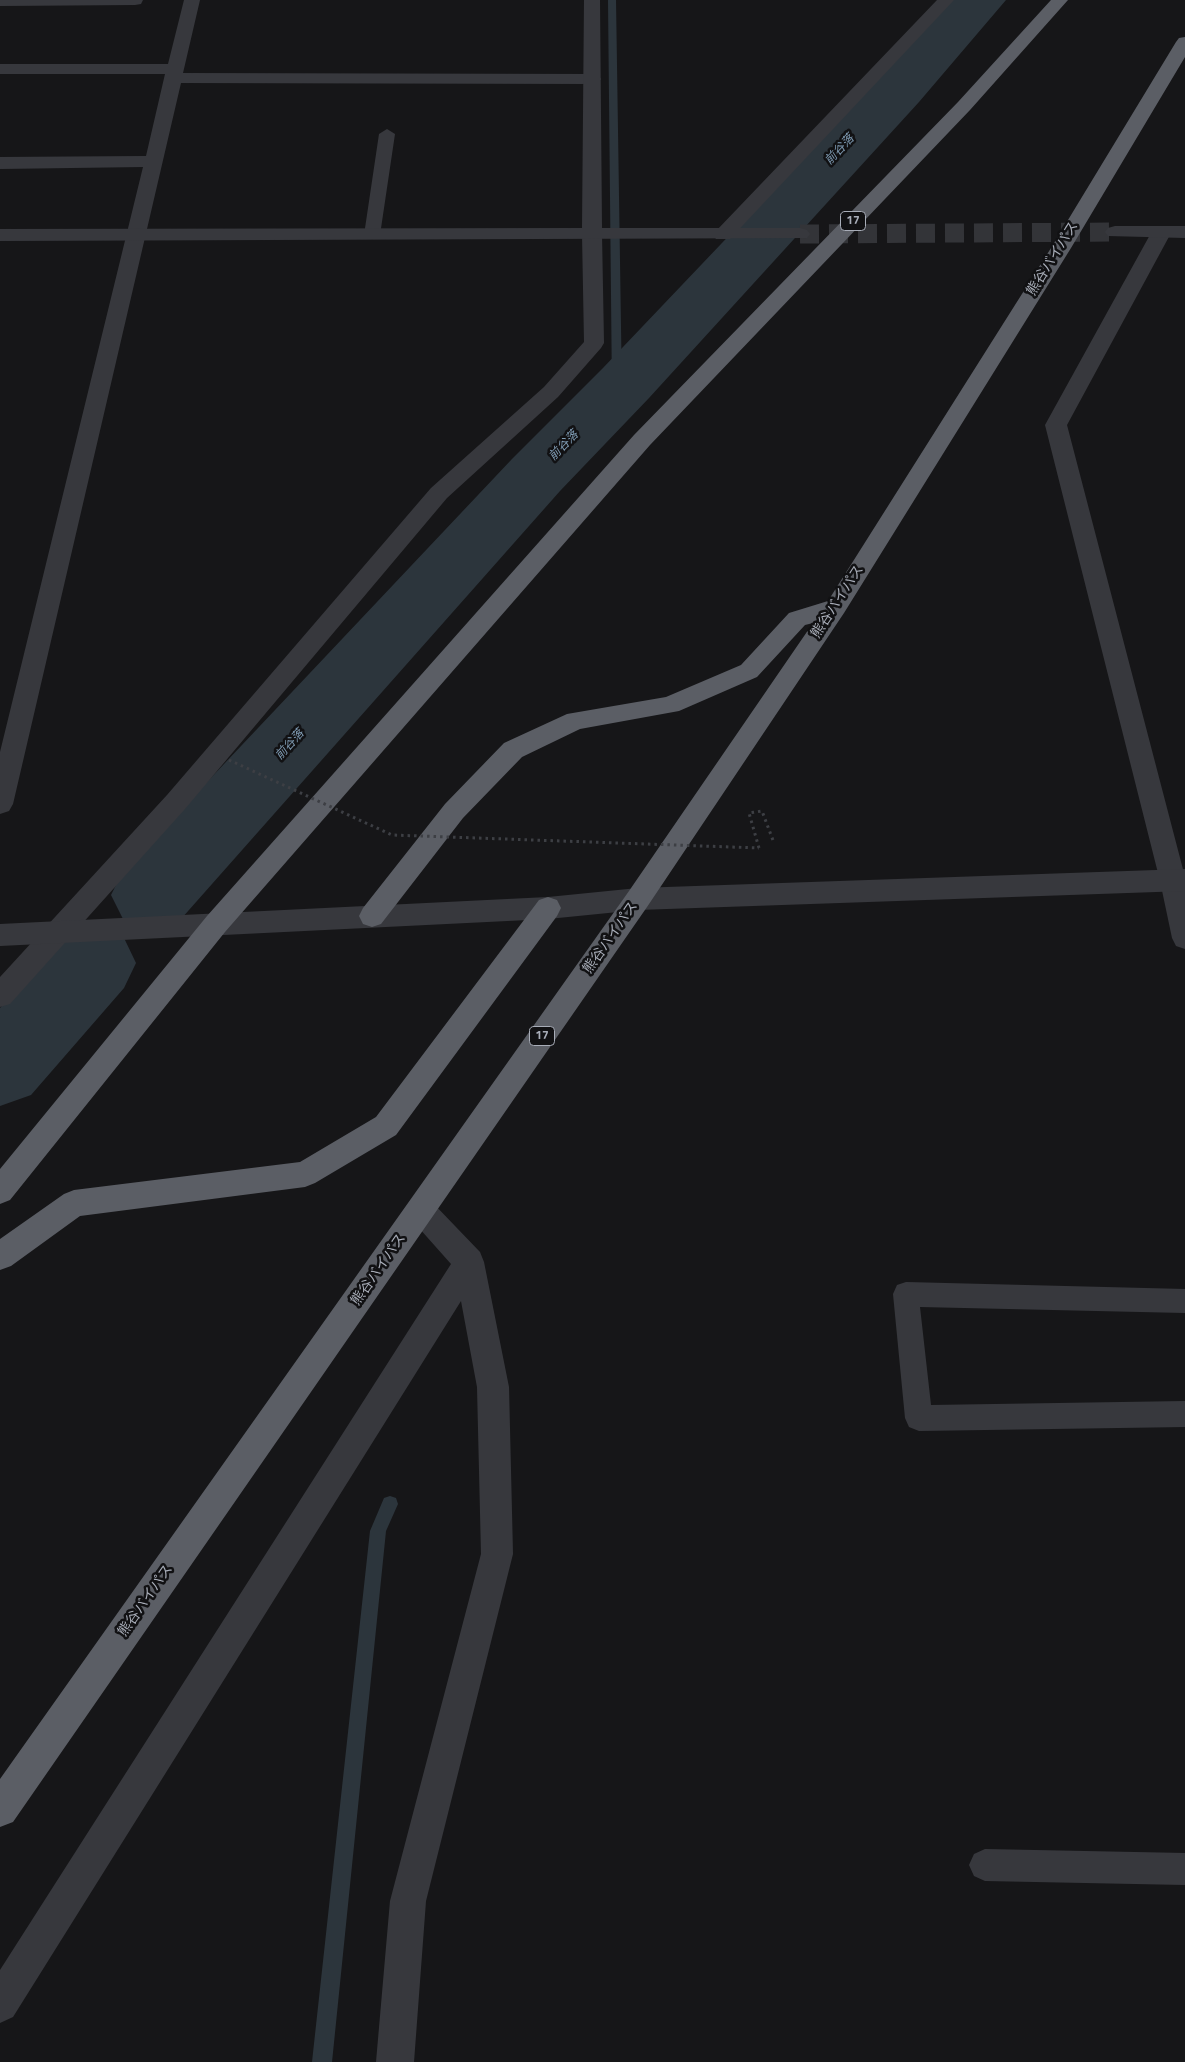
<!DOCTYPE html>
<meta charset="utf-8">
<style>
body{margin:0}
canvas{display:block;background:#161618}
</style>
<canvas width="1185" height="2062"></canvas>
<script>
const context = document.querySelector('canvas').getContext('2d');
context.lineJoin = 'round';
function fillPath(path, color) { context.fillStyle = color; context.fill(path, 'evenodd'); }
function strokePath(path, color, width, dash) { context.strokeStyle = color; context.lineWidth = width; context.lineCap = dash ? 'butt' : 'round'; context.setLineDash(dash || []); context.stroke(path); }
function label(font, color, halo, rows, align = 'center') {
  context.font = font + ' "Titillium Web","Noto Sans JP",sans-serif'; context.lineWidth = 5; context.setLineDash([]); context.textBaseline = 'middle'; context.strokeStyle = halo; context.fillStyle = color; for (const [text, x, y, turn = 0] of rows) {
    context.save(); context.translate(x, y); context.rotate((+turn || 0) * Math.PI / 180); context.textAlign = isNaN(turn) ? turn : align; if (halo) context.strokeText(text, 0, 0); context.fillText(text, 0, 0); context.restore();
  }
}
fillPath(new Path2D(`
 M608,0H616L622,392L617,395L612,392Z
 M390,1496L396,1498L398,1504L386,1531L332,2062H312L370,1531L384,1498Z`), '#2c353c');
fillPath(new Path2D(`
 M950,0H1006L919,102L649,398L560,491L181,919L152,928L123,919L111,895L123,871L512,459L603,368L879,78Z
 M94,928L124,938L136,963L124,988L31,1095L0,1106V1008L64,938Z`), '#2c353c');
strokePath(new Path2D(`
 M800,234L1115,232`), '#333438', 19, [19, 10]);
strokePath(new Path2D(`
 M759,848L749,813L762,811L774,843`), '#3d3f44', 3, [2.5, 4]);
fillPath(new Path2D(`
 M387,129L395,134L380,235L378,239H366L364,235L379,134Z
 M906,1282L1185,1289V1313L920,1307L931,1405L1185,1401V1427L919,1431L909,1427L905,1418L893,1294L897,1285Z
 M985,1849L1185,1853V1885L985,1881L974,1876L969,1865L974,1854Z`), '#37383d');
fillPath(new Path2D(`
 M0,0H143L141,4L135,5L0,6Z
 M184,0H200L183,73L592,74L598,75L601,79L598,83L592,84L181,83L13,804L9,811L0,814V752L143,167L0,169V157L146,156L165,74H0V64H168Z
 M937,0H954L730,239H716L713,235L716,231Z
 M1161,227L1168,229L1171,233L1067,425L1185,877V949L1176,946L1172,938L1160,881L1045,425L1151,233L1154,229Z
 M592,228L599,230L602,234L604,343L601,348L558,397L447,498L185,809L10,1004L0,1007V977L167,795L431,488L544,387L584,342L582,234L585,230Z
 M421,1197L431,1201L480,1252L484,1262L509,1387L513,1554L426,1901L414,2062H376L390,1901L481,1554L477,1387L461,1301L13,2017L0,2023V1970L451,1264L411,1219L406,1210L411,1201Z`), '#37383d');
fillPath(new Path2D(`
 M584,0H600L602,228H800L807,230L810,234L807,238L0,241V229L582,228Z
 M1115,226H1185V238L1108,236L1105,232L1108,228Z
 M1185,869V891L638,910L548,919L0,946V924L548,897L638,888Z`), '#37383d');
fillPath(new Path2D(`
 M1051,0H1068L970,110L650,445L225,932L10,1200L0,1204V1169L207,916L634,435L958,102Z
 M1185,37V57L1071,248L844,613L647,907L13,1822L0,1827V1779L629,891L813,623L805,625L757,677L679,711L580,729L522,757L463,818L381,924L372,927L363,924L359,916L363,908L445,804L504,743L567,714L666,697L741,665L789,613L828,601L1051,248L1176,42L1179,38Z
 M548,897L557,900L561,908L557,916L396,1135L315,1183L305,1187L80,1216L11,1266L0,1270V1239L64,1194L74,1190L300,1162L376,1117L539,900Z`), '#5b5e65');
strokePath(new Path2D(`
 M229,760L392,835L759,848`), '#3d3f44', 3, [2.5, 4]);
label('italic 12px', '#7f9bb3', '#111113', [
 ["前谷落",840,150,-47],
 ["前谷落",564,446,-46],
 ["前谷落",290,745,-48]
]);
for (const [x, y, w] of [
 [853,221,25],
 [542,1036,25]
]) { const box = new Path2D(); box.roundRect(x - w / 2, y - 9.5, w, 19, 4); context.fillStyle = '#111113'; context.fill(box); strokePath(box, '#a8adb8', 1); }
label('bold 12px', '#a8adb8', null, [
 ["17",853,221],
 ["17",542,1036]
]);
label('14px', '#a8adb8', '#111113', [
 ["熊谷バイパス",1053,259,-58],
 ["熊谷バイパス",838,602,-57],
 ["熊谷バイパス",611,938,-55],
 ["熊谷バイパス",379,1270,-55],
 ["熊谷バイパス",146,1601,-55]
]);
</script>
